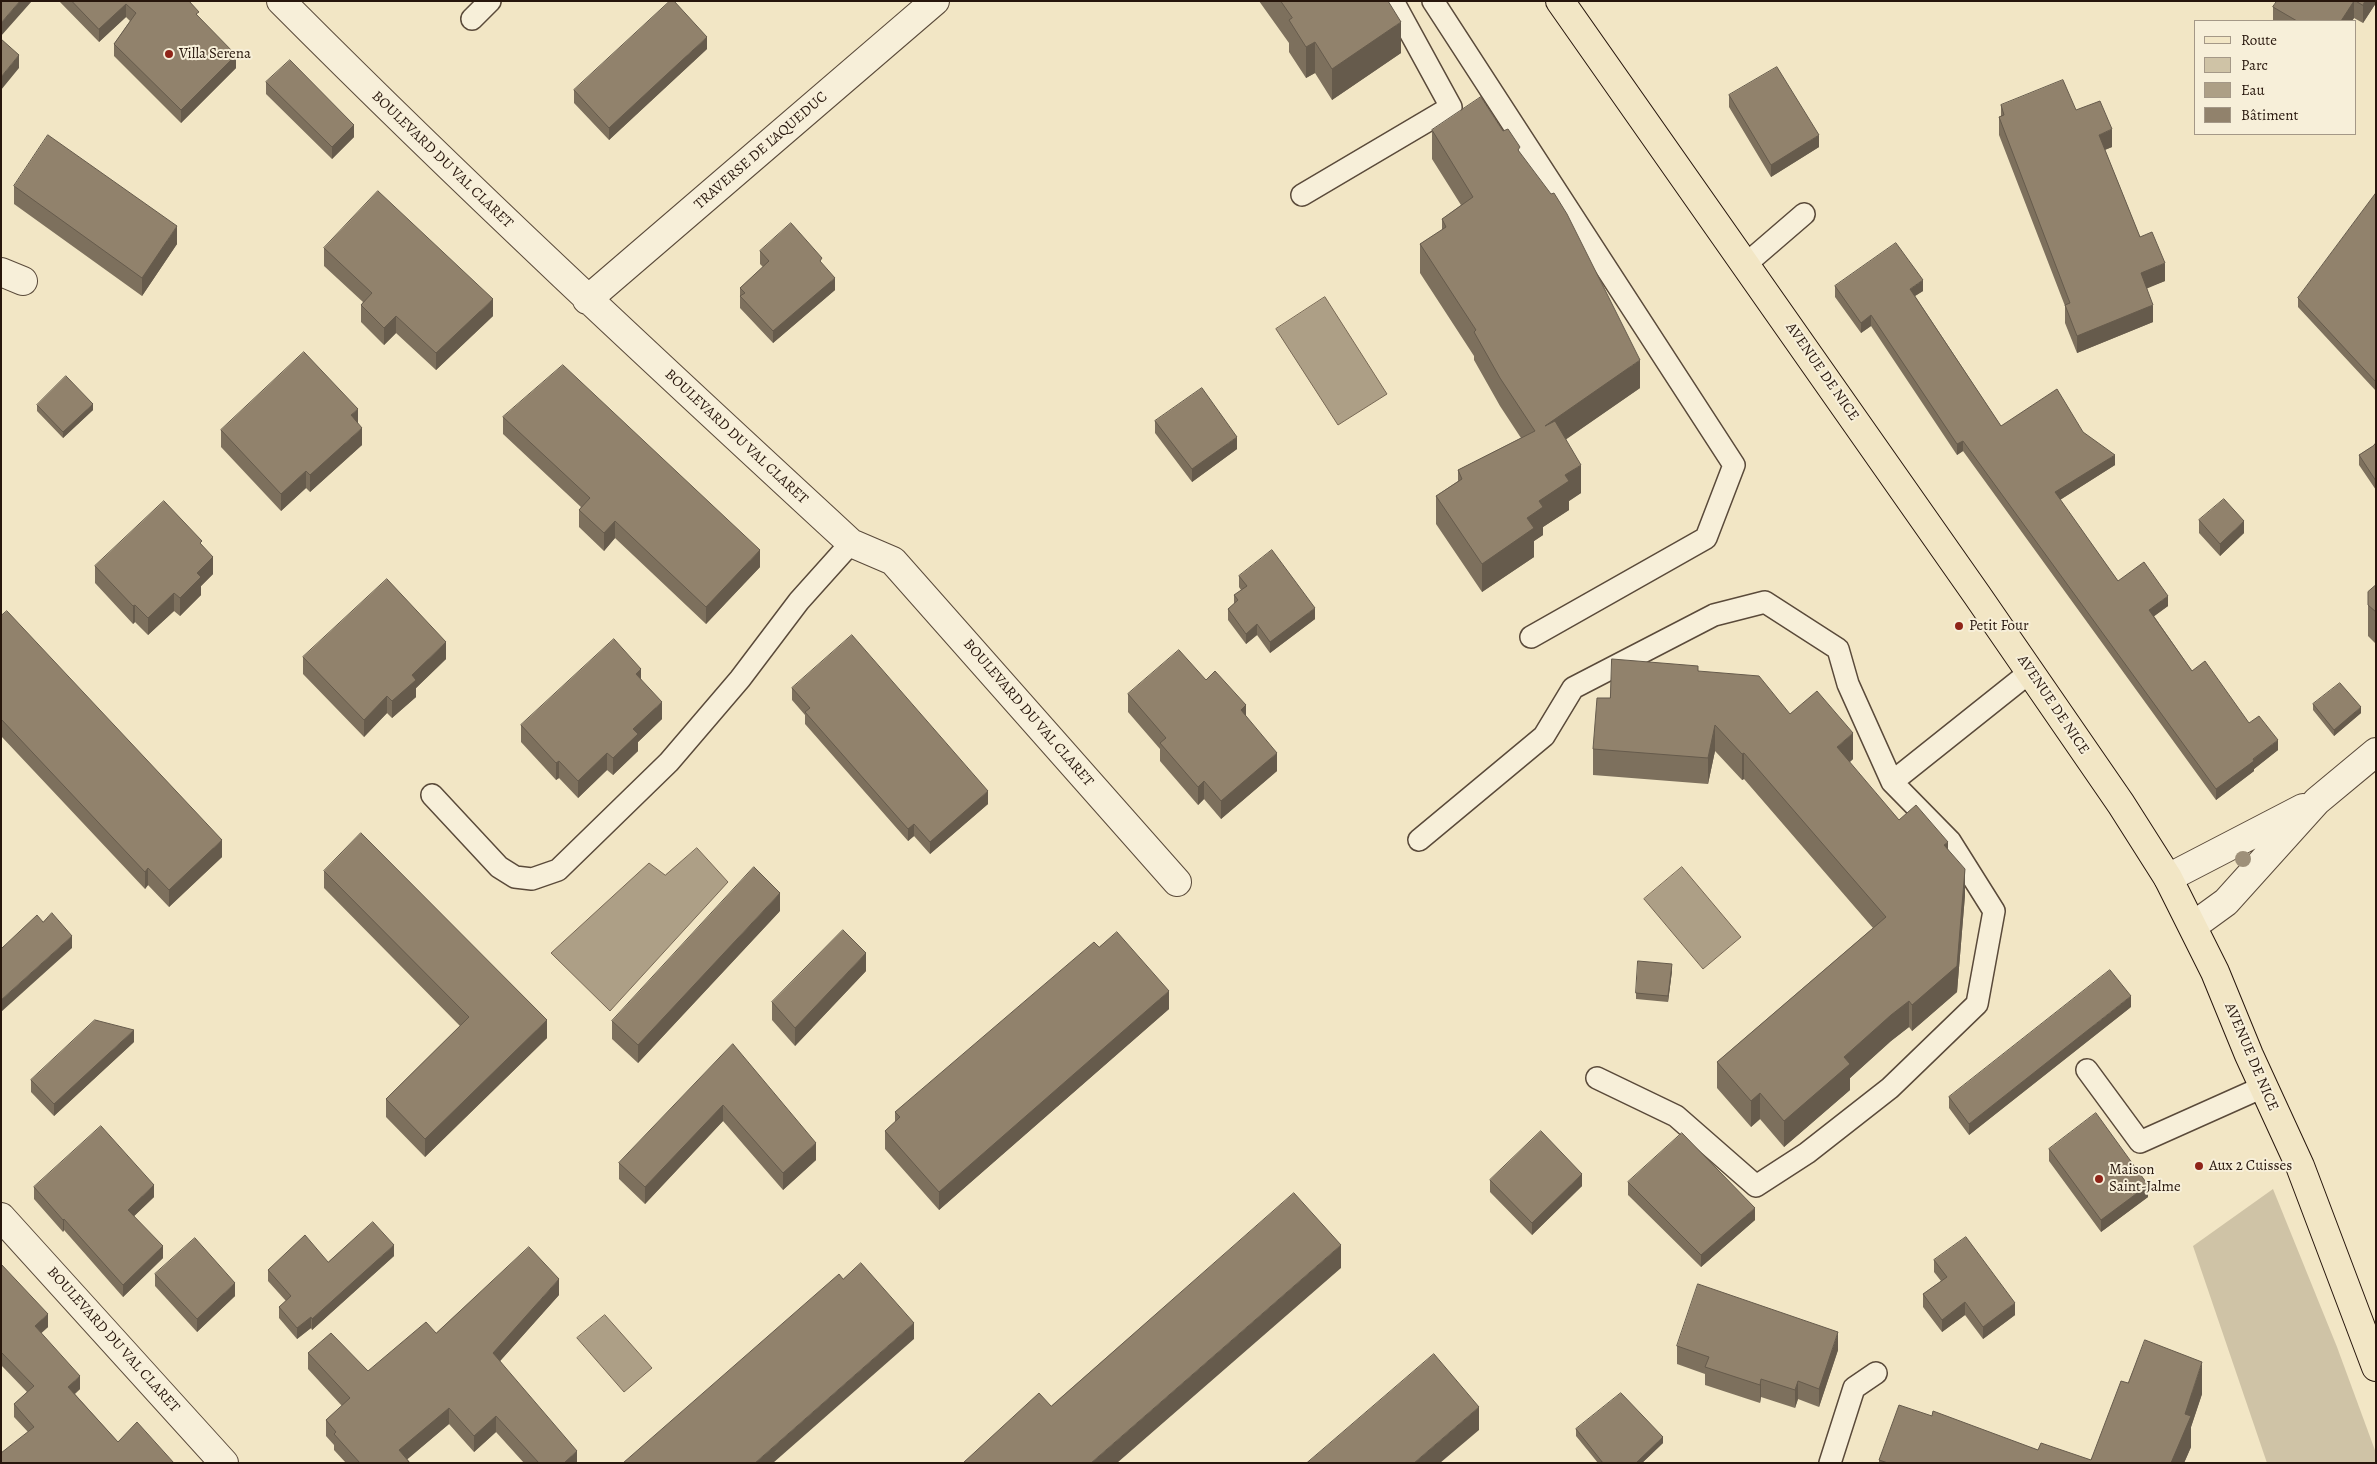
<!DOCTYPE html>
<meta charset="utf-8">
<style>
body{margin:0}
#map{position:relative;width:2377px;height:1464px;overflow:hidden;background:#f2e6c5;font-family:Alegreya,serif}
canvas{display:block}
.frame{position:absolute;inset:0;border:2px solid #27160c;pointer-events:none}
.legend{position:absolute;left:2194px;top:20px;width:162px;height:115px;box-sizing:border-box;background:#f7efd9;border:1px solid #a49887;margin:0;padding:6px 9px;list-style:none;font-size:15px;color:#27160c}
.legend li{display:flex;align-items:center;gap:10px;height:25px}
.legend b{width:25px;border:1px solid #a49887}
</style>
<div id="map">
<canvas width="2377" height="1464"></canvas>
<div class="frame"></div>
<ul class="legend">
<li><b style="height:6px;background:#f2e6c5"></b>Route</li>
<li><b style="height:14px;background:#cfc3a6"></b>Parc</li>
<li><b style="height:14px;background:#ad9f86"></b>Eau</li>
<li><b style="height:14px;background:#91826c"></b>Bâtiment</li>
</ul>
</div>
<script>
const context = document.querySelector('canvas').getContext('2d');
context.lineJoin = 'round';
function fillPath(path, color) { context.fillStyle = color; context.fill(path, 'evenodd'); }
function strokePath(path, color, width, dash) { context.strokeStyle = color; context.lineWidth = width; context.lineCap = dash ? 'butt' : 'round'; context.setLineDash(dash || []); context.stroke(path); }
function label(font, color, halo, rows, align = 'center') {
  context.font = font + ' Alegreya,serif'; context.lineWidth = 4; context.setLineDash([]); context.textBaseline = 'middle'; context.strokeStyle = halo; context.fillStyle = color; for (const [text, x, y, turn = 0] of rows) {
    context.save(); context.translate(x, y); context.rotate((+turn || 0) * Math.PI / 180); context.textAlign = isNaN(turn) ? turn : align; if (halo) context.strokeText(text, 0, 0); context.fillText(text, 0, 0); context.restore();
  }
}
fillPath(new Path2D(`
 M2273,1189L2337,1347L2376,1453V1463H2267L2193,1246Z`), '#cfc3a6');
const water = new Path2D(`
 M1325,297L1387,394L1338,425L1276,329Z
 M697,848L728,882L610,1011L551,953L649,863L665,875Z
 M1682,867L1741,937L1703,969L1644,899Z
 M605,1315L652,1368L624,1392L577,1338Z`);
fillPath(water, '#ad9f86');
strokePath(water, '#776855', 1);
const lane = new Path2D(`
 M1433,1L1734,465L1706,538L1531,637
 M472,19L490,1
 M1302,195L1451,107L1393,1
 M1746,264L1804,214
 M1892,782L2030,672
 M432,795L499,867L515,877L532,879L558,870L669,762L740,679L799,601L851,543
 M1419,840L1544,736L1573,688L1714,615L1765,602L1838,649L1848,684L1892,782L1950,841L1994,911L1977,1004L1890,1088L1807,1153L1756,1186L1676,1116L1597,1078
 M2087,1070L2140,1142L2263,1087
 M1830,1463L1854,1388L1876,1373`);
const street = new Path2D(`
 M281,1C466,187 658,365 851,543L893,561L1177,882
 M1,272L23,281
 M587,300L935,1
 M2168,878L2303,808
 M2193,926L2226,902L2317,801L2376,752
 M1,1217L224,1463`);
const primary = new Path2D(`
 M1560,1L1977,595L2121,804L2168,878L2215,972L2249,1055L2300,1166L2376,1367`);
strokePath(lane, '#5a4a3a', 24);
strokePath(street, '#5a4a3a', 30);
strokePath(primary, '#27160c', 30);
strokePath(lane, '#f7efd9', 21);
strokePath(street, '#f7efd9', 28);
strokePath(primary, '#f2e6c5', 28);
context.fillStyle = '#9e9079';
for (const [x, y] of [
 [2243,859]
]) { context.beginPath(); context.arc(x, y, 8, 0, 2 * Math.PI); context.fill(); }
fillPath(new Path2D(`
 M59,1H189L199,18L236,68L181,123L114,56V44L130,21L126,17L99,42Z
 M1259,1H1388L1401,53L1332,100L1315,73L1306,78L1289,52V43Z
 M2277,1H2376V3L2363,23L2354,18L2352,21H2273V7Z
 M707,49L609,140L574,103V90Z
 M266,82L354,137L332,159L266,94Z
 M1729,95L1819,147L1771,177L1729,107Z
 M2001,105L2076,110L2112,147L2105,150L2140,237L2165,281L2146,288L2153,322L2077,353L2065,323V306L1999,135V117H2001Z
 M1432,130L1503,131L1520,153L1640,388L1566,439L1581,493L1569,501V510L1543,527V535L1534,541V557L1482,592L1436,524V496L1458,481V470L1521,438L1500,406L1474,360V356L1420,273V244L1442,230V219L1461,205L1432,159Z
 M14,186L177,244L142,296L14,204Z
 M2376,193V391L2298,307V298Z
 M324,248L493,316L436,370L396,333L384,345L361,322V305L363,302L324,266Z
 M760,251L822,264L835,290L773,343L740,308V288L763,267L760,264Z
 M1835,286L1923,291L1915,296L2001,426L2083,432L2115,465L2060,500L2118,581L2168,606L2154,616L2192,671L2249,723L2278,750L2254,769V771L2216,800L1963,451L1957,455L1871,326L1861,333L1835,297Z
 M37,405L93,410L63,438L37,411Z
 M503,417L760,567L706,624L615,538L604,551L579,527V510L581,507L503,434Z
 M1155,421L1237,449L1192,482L1155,433Z
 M221,430L362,445L310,492L306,488L281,511L221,447Z
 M2376,443V490L2359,465V455L2373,446Z
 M2199,520L2244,533L2220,556L2199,533Z
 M202,545L213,574L201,586V595L180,616L174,611L148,635L135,622L133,624L95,583V566Z
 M1239,576L1315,619L1270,653L1257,635L1246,644L1228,620V609L1234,604V595L1241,590L1239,587Z
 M2376,585V644L2368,636V592Z
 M1,616L222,857L169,907L148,885L145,889L1,736Z
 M303,657L446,659L416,688V697L392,718L387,713L364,737L303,674Z
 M1698,671L1790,714L1853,759L1849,763L1899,820L1948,849L1965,895L1957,992L1912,1031L1909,1027L1891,1041L1850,1078V1090L1784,1147L1760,1119L1751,1127L1717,1088V1062L1873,928L1744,779L1742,780L1715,751L1708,784L1593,775V749L1610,698Z
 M641,679L662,719L638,742V751L613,775L607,770L578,798L559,778L556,780L521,742V725Z
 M1206,680L1246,716L1277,771L1221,819L1204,799L1198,805L1160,761V749L1128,712V694Z
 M792,688L988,804L930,854L914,836L908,841L805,724V715L792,700Z
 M2313,704L2361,713L2334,736L2313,710Z
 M324,871L547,1038L425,1157L386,1117V1099L460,1026L324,888Z
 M780,911L638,1063L612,1039V1021Z
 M1099,947L1169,1009L939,1210L885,1149V1131L895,1122V1112Z
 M866,971L795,1046L772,1020V1002Z
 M1672,971L1668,1002L1636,999V993Z
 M2131,1007L1969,1135L1949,1108V1097Z
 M134,1042L54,1116L31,1092V1080Z
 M733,1044L816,1160L783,1190L723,1121L645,1204L619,1179V1163Z
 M2049,1149L2148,1197L2101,1232L2049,1161Z
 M1490,1180L1582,1186L1532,1235L1490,1192Z
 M1628,1182L1755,1220L1701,1267L1628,1195Z
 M34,1187L154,1197L134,1216L163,1258L123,1297L64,1230L63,1232L34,1199Z
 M394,1256L312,1330L311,1328L297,1339L279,1318V1307L286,1301L268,1281V1270Z
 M1934,1260L2015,1315L1983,1339L1965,1315L1942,1332L1923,1307V1294L1941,1281L1934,1272Z
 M1,1264L48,1327L41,1333L80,1389L75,1394L118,1442L174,1463L28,1432L14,1417V1404L27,1392L1,1365Z
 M155,1274L235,1296L197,1332L155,1286Z
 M559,1295L500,1361L577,1463H524L496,1432L474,1452L449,1424L407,1459L410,1463H346L334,1450V1445L326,1436V1420L342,1406L308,1369V1353L368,1371L436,1333Z
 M1677,1346L1838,1350L1819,1407L1798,1399L1795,1408L1761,1397L1760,1403L1705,1385V1374L1677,1364Z
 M2128,1383L2202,1394L2191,1427V1447L2184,1463H1879V1460L1932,1416L2038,1450L2091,1460Z
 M1576,1429L1663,1443L1642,1463H1598L1576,1436Z`), '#7d705d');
fillPath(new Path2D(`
 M20,1H32L1,36V23Z
 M2354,1V18L2352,21H2341Z
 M2365,1H2376V3L2363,23V5Z
 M126,4V17L99,42V29Z
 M1401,22V53L1332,100V69Z
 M707,37V49L609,140V128Z
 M1315,42V73L1306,78V47Z
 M19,55V68L1,90V77Z
 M236,55V68L181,123V110Z
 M354,125V137L332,159V147Z
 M2112,129V147L2099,152V135Z
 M1819,135V147L1771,177V165Z
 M177,226V244L142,296V278Z
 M2165,263V281L2141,291V273Z
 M835,278V290L773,343V331Z
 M1923,280V291L1910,299V289Z
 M493,299V316L436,370V353Z
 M2153,305V322L2077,353V336Z
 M1871,315V326L1861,333V323Z
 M396,316V333L384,345V328Z
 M1640,360V388L1545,454V426Z
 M93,404V410L63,438V432Z
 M358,409V426L351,415Z
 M362,428V445L310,492V475Z
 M1237,437V449L1192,482V469Z
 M1963,441V451L1957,455V444Z
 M2115,455V465L2055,503V492Z
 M1581,465V493L1569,501V510L1543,527V535L1534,541V557L1482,592V564L1527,518L1539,501L1565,475Z
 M306,471V488L281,511V494Z
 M615,521V538L604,551V533Z
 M2244,521V533L2220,556V544Z
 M760,550V567L706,624V607Z
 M213,557V574L201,586V595L180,616V598L197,573Z
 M174,593V611L148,635V618Z
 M2168,596V606L2149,620V610Z
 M135,605V622L133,624V606Z
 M1315,608V619L1270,653V642Z
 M1257,624V635L1246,644V634Z
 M446,642V659L416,688V697L392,718V701L412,675Z
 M641,669V686L636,674Z
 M387,696V713L364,737V720Z
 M662,702V719L638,742V751L613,775V758L633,729Z
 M1246,705V723L1241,710Z
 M2361,707V713L2334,736V730Z
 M1715,725V751L1708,784V758Z
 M1853,733V759L1837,773V747Z
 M2278,740V750L2254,769V771L2216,800V789Z
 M607,753V770L578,798V781Z
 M1277,753V771L1221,819V801Z
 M1744,753V779L1742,780V754Z
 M559,761V778L556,780V763Z
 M1204,781V799L1198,805V787Z
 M988,791V804L930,854V842Z
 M914,824V836L908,841V829Z
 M222,840V857L169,907V890Z
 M1948,842V868L1944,845Z
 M148,868V885L145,889V872Z
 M1965,869V895L1957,992L1912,1031V1005Z
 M780,893V911L638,1063V1045Z
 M72,936V948L1,1012V1000Z
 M866,953V971L795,1046V1028Z
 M1672,964V971L1668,1002V996Z
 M1169,991V1009L939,1210V1192Z
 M2131,996V1007L1969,1135V1124Z
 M1909,1001V1027L1891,1041L1850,1078V1090L1784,1147V1121L1844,1057L1891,1015Z
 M547,1020V1038L425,1157V1139Z
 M134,1030V1042L54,1116V1104Z
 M1760,1093V1119L1751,1127V1101Z
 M723,1105V1121L645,1204V1187Z
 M816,1143V1160L783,1190V1173Z
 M1582,1174V1186L1532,1235V1223Z
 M154,1185V1197L128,1222V1210Z
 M2148,1185V1197L2101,1232V1220Z
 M1755,1208V1220L1701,1267V1255Z
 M64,1219V1230L63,1232V1220Z
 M394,1245V1256L312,1330V1319Z
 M1341,1245V1268L1117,1463H1091Z
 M163,1246V1258L123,1297V1285Z
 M559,1279V1295L493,1369V1353Z
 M235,1283V1296L197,1332V1319Z
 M1965,1302V1315L1942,1332V1320Z
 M2015,1303V1315L1983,1339V1327Z
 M48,1314V1327L35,1339V1326Z
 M311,1317V1328L297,1339V1328Z
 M914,1323V1339L773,1463H755Z
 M1838,1332V1350L1819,1407V1389Z
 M2202,1362V1394L2191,1427V1447L2184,1463H2171L2185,1414Z
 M80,1376V1389L68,1399V1387Z
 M1761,1379V1397L1760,1403V1385Z
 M1798,1381V1399L1795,1408V1390Z
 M1479,1407V1430L1440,1463H1414Z
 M449,1408V1424L403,1463L399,1450Z
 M496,1416V1432L474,1452V1436Z
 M1663,1437V1443L1642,1463H1636Z
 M577,1451V1463H564Z`), '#665b4c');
const building = new Path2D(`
 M1,1H20L1,23Z
 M72,1H189L199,12L196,14L236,55L181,110L114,44L136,13L126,4L99,29Z
 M670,1H674L707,37L609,128L574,90Z
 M1281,1H1388L1401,22L1332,69L1315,42L1306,47L1289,20L1292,18Z
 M2277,1H2354L2341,21H2297L2273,7Z
 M2356,1H2365L2363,5Z
 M1,39L19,55L1,77Z
 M290,60L354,125L332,147L266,82Z
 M1777,67L1819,135L1771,165L1729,95Z
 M2063,80L2076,110L2100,101L2112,129L2099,135L2140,237L2152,232L2165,263L2141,273L2153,305L2077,336L2065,305L2070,303L1999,117L2004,115L2001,105Z
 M1481,97L1503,131L1508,129L1520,147L1518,150L1551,194L1554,193L1567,214L1640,360L1545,426L1555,421L1581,465L1565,475L1569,481L1539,501L1543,507L1527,518L1534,528L1482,564L1436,496L1462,479L1458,470L1535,431L1500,378L1474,332L1476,330L1420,244L1446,227L1442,219L1473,197L1432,130Z
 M48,135L177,226L142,278L14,186Z
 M378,191L493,299L436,353L396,316L384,328L361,305L372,293L324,248Z
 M2376,193V382L2298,298Z
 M791,223L822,258L820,261L835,278L773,331L740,296L745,293L740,288L769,261L760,251Z
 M1896,243L1923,280L1910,289L2001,426L2057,389L2083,432L2115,455L2055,492L2118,581L2144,562L2168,596L2149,610L2192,671L2205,661L2249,723L2259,716L2278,740L2253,759L2254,761L2216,789L1963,441L1957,444L1871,315L1861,323L1835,286Z
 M304,352L358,409L351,415L362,428L310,475L306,471L281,494L221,430Z
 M563,365L760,550L706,607L615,521L604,533L579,510L590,498L503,417Z
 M66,376L93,404L63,432L37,405Z
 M1202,388L1237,437L1192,469L1155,421Z
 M2376,443V481L2359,455L2373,446Z
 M2224,499L2244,521L2220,544L2199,520Z
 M164,501L202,541L200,543L213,557L197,573L201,577L180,598L174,593L148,618L135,605L133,606L95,566Z
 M1272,550L1315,608L1270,642L1257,624L1246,634L1228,609L1238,600L1234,595L1247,586L1239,576Z
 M387,579L446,642L412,675L416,680L392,701L387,696L364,720L303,657Z
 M2376,585V612L2368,605V592Z
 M7,611L222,840L169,890L148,868L145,872L1,719V616Z
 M852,635L988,791L930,842L914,824L908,829L805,712L810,708L792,688Z
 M614,639L641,669L636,674L662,702L633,729L638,734L613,758L607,753L578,781L559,761L556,763L521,725Z
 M1179,650L1206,680L1215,671L1246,705L1241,710L1277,753L1221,801L1204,781L1198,787L1160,743L1166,738L1128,694Z
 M1612,659L1698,666V671L1759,676L1790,714L1817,691L1853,733L1837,747L1899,820L1916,805L1948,842L1944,845L1965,869L1957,966L1912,1005L1909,1001L1891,1015L1844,1057L1850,1064L1784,1121L1760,1093L1751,1101L1717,1062L1886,917L1744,753L1742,754L1715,725L1708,758L1593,749L1597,698H1610Z
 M2340,683L2361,707L2334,730L2313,704Z
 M361,833L547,1020L425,1139L386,1099L469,1017L324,871Z
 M754,867L780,893L638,1045L612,1021Z
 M52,913L72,936L1,1000V947L2,948L37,915L43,922Z
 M843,930L866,953L795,1028L772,1002Z
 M1117,932L1169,991L939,1192L885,1131L900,1117L895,1112L1094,942L1099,947Z
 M1638,961L1672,964L1668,996L1636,993Z
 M2110,970L2131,996L1969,1124L1949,1097Z
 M95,1020L134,1030L54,1104L31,1080Z
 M733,1044L816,1143L783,1173L723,1105L645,1187L619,1163Z
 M2096,1113L2148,1185L2101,1220L2049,1149Z
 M101,1126L154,1185L128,1210L163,1246L123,1285L64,1219L63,1220L34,1187Z
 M1541,1131L1582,1174L1532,1223L1490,1180Z
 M1682,1133L1755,1208L1701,1255L1628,1182Z
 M1294,1193L1341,1245L1091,1463H963L1039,1393L1051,1406Z
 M373,1222L394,1245L312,1319L311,1317L297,1328L279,1307L291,1296L268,1270L305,1235L328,1262Z
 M1966,1237L2015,1303L1983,1327L1965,1302L1942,1320L1923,1294L1947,1277L1934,1260Z
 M195,1238L235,1283L197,1319L155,1274Z
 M529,1247L559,1279L493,1353L577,1451L564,1463H539L496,1416L474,1436L449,1408L399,1450L410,1463H360L334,1434L336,1432L326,1420L350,1398L308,1353L331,1333L368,1371L426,1322L436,1333Z
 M861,1263L914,1323L755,1463H623L839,1274L843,1279Z
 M1,1264L48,1314L35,1326L80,1376L68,1387L118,1442L137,1422L174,1463H1V1453L34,1427L14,1404L34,1386L1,1352Z
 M1698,1284L1838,1332L1819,1389L1798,1381L1795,1390L1761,1379L1760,1385L1705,1367L1709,1357L1677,1346Z
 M2145,1340L2202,1362L2185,1414L2191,1416L2171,1463H1888L1879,1460L1899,1405L1932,1416L1933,1411L2038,1450L2041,1443L2091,1460L2121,1381L2128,1383Z
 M1434,1354L1479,1407L1414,1463H1307Z
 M1621,1393L1663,1437L1636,1463H1603L1576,1429Z`);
fillPath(building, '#91826c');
strokePath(building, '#665b4c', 1);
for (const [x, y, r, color] of [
 [169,54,5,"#8f2418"],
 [1959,626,5,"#8f2418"],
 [2199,1166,5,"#8f2418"],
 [2099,1179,5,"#8f2418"]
]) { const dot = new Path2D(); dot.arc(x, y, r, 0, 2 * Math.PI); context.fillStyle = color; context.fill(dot); strokePath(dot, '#f7efd9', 2); }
label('15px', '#27160c', '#f7efd9', [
 ["Villa Serena",179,54],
 ["Petit Four",1969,626],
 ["Aux 2 Cuisses",2209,1166],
 ["Maison",2109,1170],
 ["Saint-Jalme",2109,1187]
], 'left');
label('15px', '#27160c', '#f7efd9', [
 ["TRAVERSE DE L'AQUEDUC",761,151,-41],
 ["BOULEVARD DU VAL CLARET",442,160,44],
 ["AVENUE DE NICE",1822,372,55],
 ["BOULEVARD DU VAL CLARET",736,437,43],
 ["AVENUE DE NICE",2053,705,56],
 ["BOULEVARD DU VAL CLARET",1028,713,49],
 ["AVENUE DE NICE",2251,1057,67],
 ["BOULEVARD DU VAL CLARET",113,1340,48]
]);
</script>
